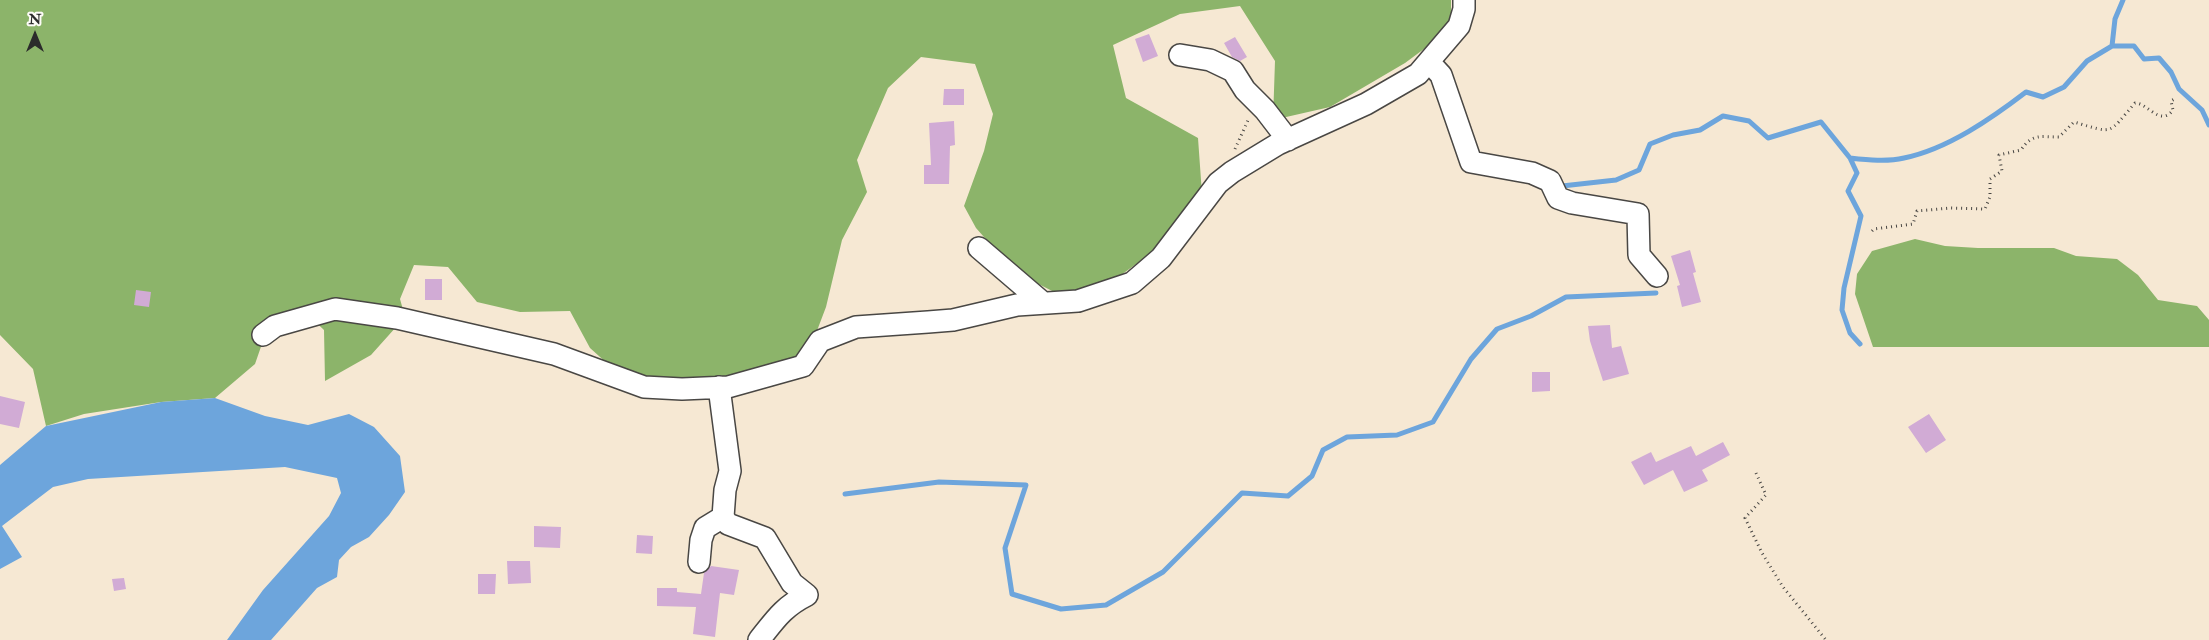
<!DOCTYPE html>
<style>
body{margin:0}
#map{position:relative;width:2209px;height:640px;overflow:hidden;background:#f6e8d3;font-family:"IM FELL Double Pica",serif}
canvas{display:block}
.north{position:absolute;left:10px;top:10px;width:50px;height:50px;-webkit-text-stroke:4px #fdfcf7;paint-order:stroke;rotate:0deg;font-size:14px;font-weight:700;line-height:20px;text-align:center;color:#2b2b2b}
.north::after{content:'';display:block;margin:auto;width:18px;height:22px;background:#2b2b2b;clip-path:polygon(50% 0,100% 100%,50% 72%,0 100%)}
</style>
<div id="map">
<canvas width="2209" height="640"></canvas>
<div class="north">N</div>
</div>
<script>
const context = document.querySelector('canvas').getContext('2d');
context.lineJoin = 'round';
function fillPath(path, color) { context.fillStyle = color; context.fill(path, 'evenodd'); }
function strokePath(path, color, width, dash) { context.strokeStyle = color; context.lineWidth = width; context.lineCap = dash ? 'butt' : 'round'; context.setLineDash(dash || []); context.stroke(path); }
fillPath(new Path2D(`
 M0,0H1451V29L1405,63L1330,107L1273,120L1275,61L1240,6L1180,14L1113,45L1126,98L1198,138L1202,194L1161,246L1103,288L1062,296L1015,272L976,228L964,206L984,151L993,114L975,64L921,57L888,88L857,160L867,192L842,240L826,307L807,357L769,374L657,381L609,365L590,348L570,311L520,312L477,302L448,267L414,265L400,299L405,317L371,355L325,381L324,330L306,313L264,338L255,364L215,398L161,402L84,414L46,426L33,369L0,335Z
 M1915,239L1945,246L1978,248H2054L2076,256L2117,259L2138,275L2158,300L2197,306L2209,320V347H1873L1855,294L1857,274L1872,251Z`), '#8cb46a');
fillPath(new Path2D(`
 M215,398L265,416L308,425L349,414L374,427L400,456L405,492L389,515L369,537L351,547L339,560L337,577L317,588L271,640H227L263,590L329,516L341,493L337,478L285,467L88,479L53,487L2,526L22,557L0,569V465L46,426L161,402Z`), '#6da5dc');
strokePath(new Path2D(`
 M2112,46L2115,19L2123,0
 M1850,158C1868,160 1887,162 1904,158C1948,149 1992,118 2026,92L2043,97L2064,87L2087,61L2112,46H2134L2144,59L2159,58L2171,72L2179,89L2202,110L2209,125
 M1562,186L1616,180L1639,170L1650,144L1673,135L1700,130L1723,116L1749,121L1768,138L1821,122L1850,158L1857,173L1848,191L1861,216L1844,288L1842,310L1850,333L1860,344
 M845,494L939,482L1026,485L1005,548L1012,594L1061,609L1106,605L1163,572L1242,493L1288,496L1312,476L1323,450L1347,437L1397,435L1433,422L1471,359L1497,329L1531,316L1566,297L1656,293`), '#6da5dc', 5);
fillPath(new Path2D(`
 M1149,34L1158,56L1143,62L1135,39Z
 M1235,37L1247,57L1240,61L1232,57L1224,43Z
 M944,89H964V105H943Z
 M954,121L955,145L950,146L949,184H924V165H931L929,123Z
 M1690,250L1696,272L1693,273L1701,302L1682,307L1677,286L1680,285L1671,256Z
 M425,279H442V300H425Z
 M136,290L151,292L149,307L134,305Z
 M1610,325L1612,348L1621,346L1629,374L1603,381L1590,341L1588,326Z
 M1532,372H1550V391L1532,392Z
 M0,396L25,402L19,428L0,424Z
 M1929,414L1946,440L1926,453L1908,427Z
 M1723,442L1730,455L1702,470L1708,481L1684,492L1673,470L1644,485L1631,462L1651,452L1656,462L1691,446L1696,456Z
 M534,526L561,527L560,548L534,547Z
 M637,535L653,536L652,554L636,553Z
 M507,561H530L531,583L508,584Z
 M711,566L739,570L734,595L720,593L715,637L693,634L696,607L657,606V588H677V592L701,594L704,573Z
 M478,574H496L495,594H478Z
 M124,578L126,589L114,591L112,579Z`), '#d1abd5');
const minor = new Path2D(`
 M1180,55L1210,60L1233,71L1245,90L1265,110L1288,140
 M1429,62L1441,75L1471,162L1532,173L1550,181L1558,198L1572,203L1638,214L1639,255L1657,276
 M979,248L1042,302
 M263,335L275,326L335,309L397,318L554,354L644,387L682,389L728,387L803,366L820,341L856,327L928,322L953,320L1017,305L1078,301L1132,283L1161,258L1218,183L1232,172L1278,144L1366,104L1418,74L1459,26L1464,9V0
 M719,387L730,471L725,490L723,517L728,524L765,538L792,583L807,595C783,607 775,620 759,640
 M699,562L701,540L705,528L723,517`);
strokePath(minor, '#494744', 24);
strokePath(new Path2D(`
 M1235,149L1249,118
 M1872,231L1874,229L1913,224L1917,211L1951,208L1985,209L1990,197V179L2002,171L1999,155L2021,150C2032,133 2041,137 2059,137L2074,122C2115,134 2107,135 2135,103C2148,103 2160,127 2173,110L2171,101L2176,98
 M1756,473L1766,495L1745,518L1762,553L1783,587L1826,640`), '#494744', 3, [1, 4]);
strokePath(minor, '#fff', 21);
</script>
